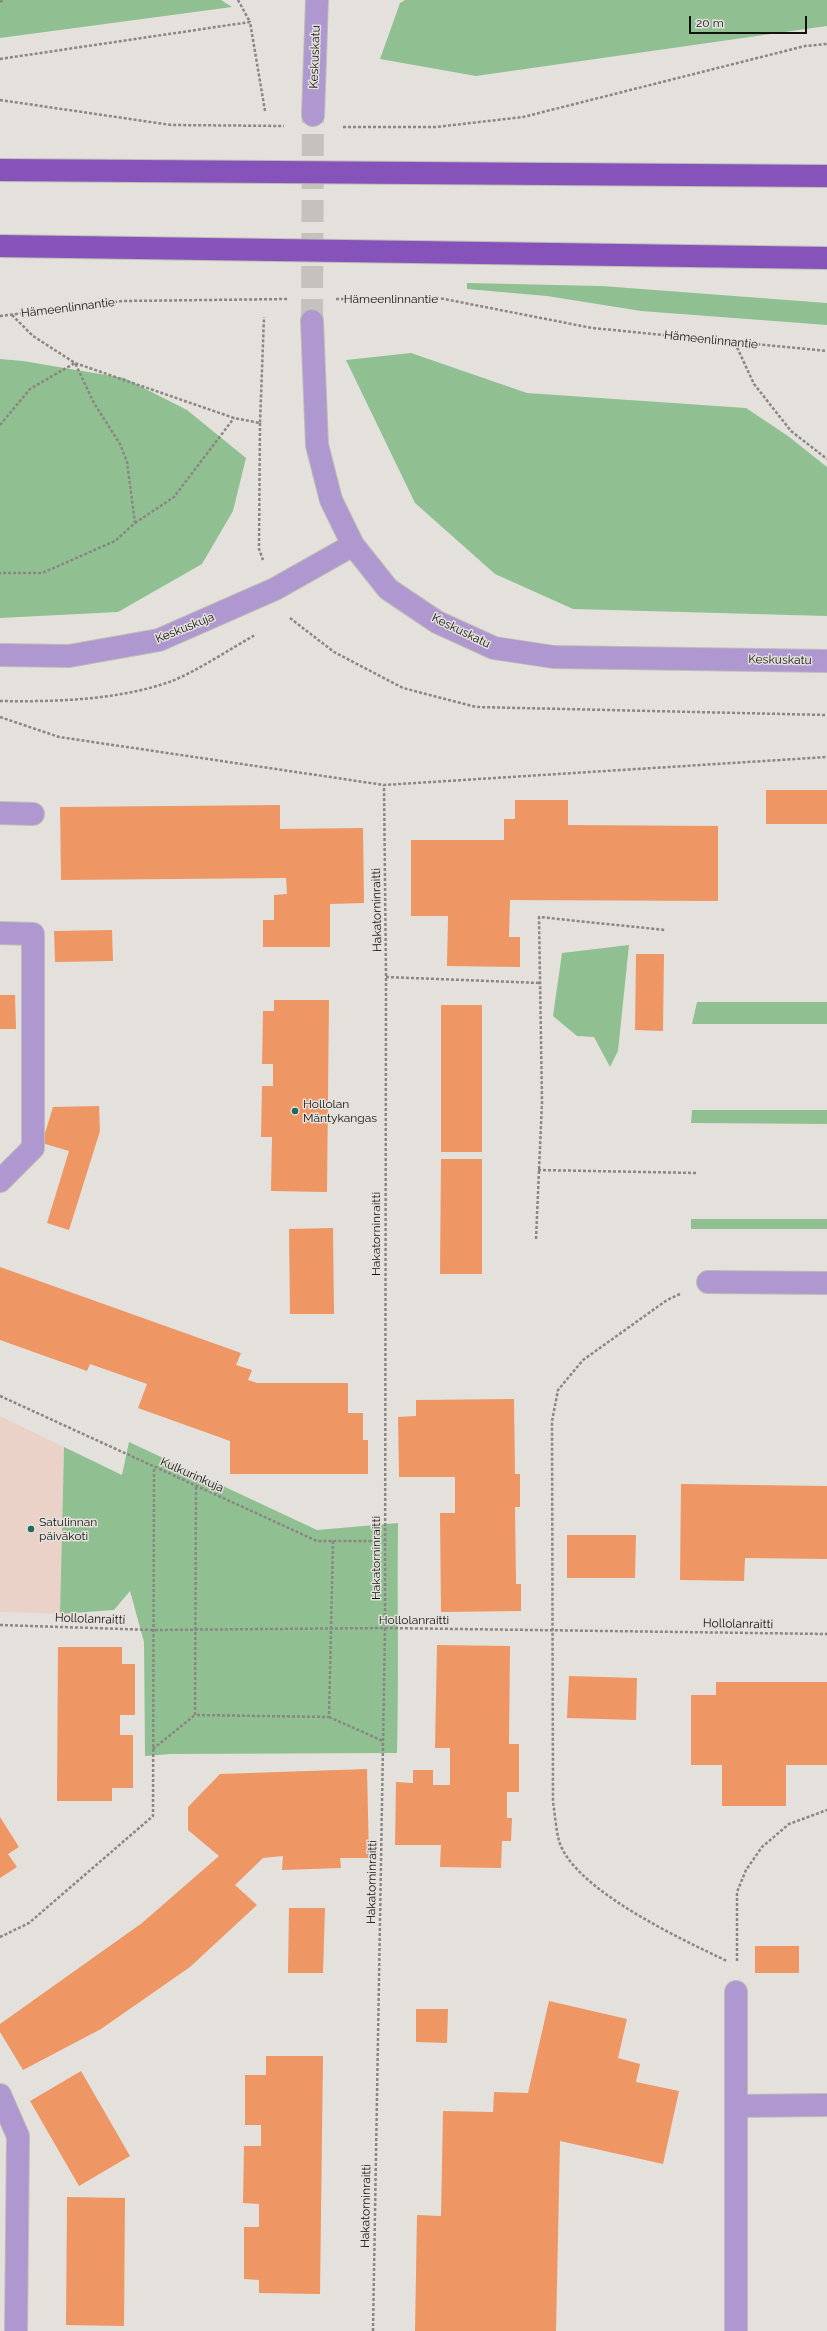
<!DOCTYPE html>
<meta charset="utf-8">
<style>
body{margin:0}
#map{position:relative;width:827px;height:2331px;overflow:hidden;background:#e4e1dc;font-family:Raleway,sans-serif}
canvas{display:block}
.scale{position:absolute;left:689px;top:16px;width:118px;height:18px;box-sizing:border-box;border:2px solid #131211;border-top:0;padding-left:5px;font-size:12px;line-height:14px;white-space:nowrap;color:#131211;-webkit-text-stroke:3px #e4e1dc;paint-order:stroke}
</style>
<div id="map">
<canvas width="827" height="2331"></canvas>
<div class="scale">20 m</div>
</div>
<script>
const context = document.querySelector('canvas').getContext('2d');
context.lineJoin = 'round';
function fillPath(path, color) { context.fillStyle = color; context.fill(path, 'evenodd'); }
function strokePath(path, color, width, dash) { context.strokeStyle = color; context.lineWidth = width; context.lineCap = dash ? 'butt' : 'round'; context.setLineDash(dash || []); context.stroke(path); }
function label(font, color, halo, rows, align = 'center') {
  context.font = font + ' Raleway,sans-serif'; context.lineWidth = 3; context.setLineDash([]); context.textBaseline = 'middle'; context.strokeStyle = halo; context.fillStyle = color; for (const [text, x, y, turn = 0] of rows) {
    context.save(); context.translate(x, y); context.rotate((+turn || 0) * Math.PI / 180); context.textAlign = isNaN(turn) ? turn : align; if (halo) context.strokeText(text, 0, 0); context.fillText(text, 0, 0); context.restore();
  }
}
fillPath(new Path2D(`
 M0,1416L64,1447L60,1614L0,1612Z`), '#ead2c8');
fillPath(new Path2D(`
 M0,0H221L232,7L0,38Z
 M405,0H827V26L476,76L380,59L400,3Z
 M467,283L602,286L827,303V325L641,311L547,296L467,289Z
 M411,353L527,393L746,408L788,436L827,467V616L573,609L495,574L415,503L346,360Z
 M0,359L23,361L124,378L187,410L246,458L233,511L202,564L118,612L0,618Z
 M629,945L618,1051L610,1067L594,1037L577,1036L553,1016L562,953Z
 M697,1002H827V1024H692Z
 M692,1110H827V1124L691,1123Z
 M691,1219H827V1229H691Z
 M129,1442L317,1530L398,1523C397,1600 399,1676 397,1753L171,1754L145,1756L144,1642L130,1591L114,1610L60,1614L64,1447L122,1475Z`), '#90c092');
fillPath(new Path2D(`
 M766,790H827V824H766Z
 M515,800H568V825L718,826V901L510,900L509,937H520V967L447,966L448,916H411V840H504V819H515Z
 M280,805V829L363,828L364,903L330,904V947H263V920H274V895L287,894L286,878L61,880L60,807Z
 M112,930L113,961L55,962L54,931Z
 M636,954H664L663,1031L635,1030Z
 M0,995H15L16,1029H0Z
 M274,1000H329L327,1192L271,1191L272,1137H261L262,1086H273V1064H262L263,1011H274Z
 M441,1005H482V1152H441Z
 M99,1106L100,1131L69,1230L47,1223L69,1151L42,1143L53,1107Z
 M441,1159H482V1274H440Z
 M333,1228L334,1314H290L289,1229Z
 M0,1267L241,1353L236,1365L252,1370L248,1380L257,1383H348V1413H363V1440H368V1474H230V1441L138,1408L147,1384L90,1364L87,1371L0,1340Z
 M514,1399L515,1474H520V1507H515L516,1584H521V1611L441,1612L440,1513H455V1477H399L398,1417L416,1416V1400Z
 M681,1484L827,1486V1559L745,1558L744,1581L680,1580Z
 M567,1535H636L635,1578H567Z
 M437,1645L510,1646L509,1744H519V1792H507V1818H512L511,1841H502L501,1868L440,1867L441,1845H395L396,1782L413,1783V1770H433V1785H450V1748H435Z
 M58,1647H122V1664H135V1715H120V1735H133V1788H112V1801H57Z
 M569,1676L637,1678L636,1720L567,1718Z
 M716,1682H827V1765H786V1806H722V1765H691V1695H716Z
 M367,1769L369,1858H340L341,1868L282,1870L283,1856L263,1858L235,1885L257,1905L190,1967L101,2029L23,2070L0,2032V2024L142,1923L219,1856L188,1830V1807L220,1774Z
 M0,1817L19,1847L8,1854L17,1867L0,1878Z
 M289,1908H325L323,1973H288Z
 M755,1946H799V1973H755Z
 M549,2001L627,2019L618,2058L640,2064L636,2082L679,2091L663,2164L560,2141L556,2331H415L417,2215L441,2216L443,2111L493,2112L494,2092L528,2093Z
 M416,2009H448L447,2043L416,2042Z
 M266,2056H323L320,2294L259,2293V2280L244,2279V2227H259V2204L243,2203L244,2146H261V2125H245V2075H266Z
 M81,2071L130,2156L79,2186L30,2101Z
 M67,2197L125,2198L124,2326L66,2325Z`), '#ee9664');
strokePath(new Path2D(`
 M312,321L313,115`), '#c5c2be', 22, [22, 11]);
const minor = new Path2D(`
 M313,115L317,0
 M312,321L317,445L331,500L353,545L388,589L437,622L494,648L554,657L827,661
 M0,655L69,656L159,640L275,589L353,545
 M0,813L33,814
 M0,933L33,934V1148L0,1181
 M708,1282L827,1283
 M0,2095L18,2136L16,2331
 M736,2106L827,2105
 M736,2331V1992`);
const major = new Path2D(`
 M0,170L827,176
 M0,246L827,258`);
strokePath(minor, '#bebcb7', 24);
strokePath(major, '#bebcb7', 24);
strokePath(new Path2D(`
 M238,0L250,22
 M0,2L4,0
 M0,59L250,22L265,111
 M0,100L171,125L284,126
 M343,127H436L523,117L805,46L827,44
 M336,299L439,298L592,328L827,351
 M12,315L33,336L75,363L234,418L260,423L264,317
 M0,316L123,301L289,299
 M735,343L754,384L791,431L827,459
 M260,423L259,549L263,560
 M0,425L30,389L75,363L94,403L120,444L127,462L135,523L115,541L42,573H0
 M135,523L174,497L234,418
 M290,618L334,652L403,688L476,707L827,715
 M0,701C55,702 120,700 172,681C197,671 230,649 255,635
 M0,717L59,737L384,785L827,757
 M386,977L540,983
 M538,1170L697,1173
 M536,1239L542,1102L539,917L665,930
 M680,1294L667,1300L583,1360L558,1390L552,1421L553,1802C555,1815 556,1829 559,1841C574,1890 683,1940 727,1961
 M0,1396L317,1541H384
 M196,1487L195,1715L329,1717L333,1541
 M0,1625L153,1630L385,1628L827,1634
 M329,1717L383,1741
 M153,1749L195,1715
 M0,1937L29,1923L153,1816L154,1468
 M737,1961V1892L746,1870L762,1847L789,1824L827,1810
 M373,2331L385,1628L386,977L384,785`), '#898783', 2.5, [3, 2]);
strokePath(minor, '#af97cf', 22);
strokePath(major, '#8553b9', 22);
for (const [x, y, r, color] of [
 [295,1111,4,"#21685d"],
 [31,1529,4,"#21685d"]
]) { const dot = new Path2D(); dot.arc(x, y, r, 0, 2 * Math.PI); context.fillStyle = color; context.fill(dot); strokePath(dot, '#e4e1dc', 1.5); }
label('12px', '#131211', '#e4e1dc', [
 ["Keskuskatu",315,57,-88],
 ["Hämeenlinnantie",391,299],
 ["Hämeenlinnantie",68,308,-7],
 ["Hämeenlinnantie",711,340,6],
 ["Keskuskuja",185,628,-22],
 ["Keskuskatu",461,631,26],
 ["Keskuskatu",780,660,1],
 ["Hakatorninraitti",377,910,-91],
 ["Hakatorninraitti",376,1234,-90],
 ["Kulkurinkuja",192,1475,24],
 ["Hakatorninraitti",376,1558,-90],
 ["Hollolanraitti",90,1619,2],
 ["Hollolanraitti",414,1620],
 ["Hollolanraitti",738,1624,1],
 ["Hakatorninraitti",372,1882,-89],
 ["Hakatorninraitti",366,2206,-89]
]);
label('12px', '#131211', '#e4e1dc', [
 ["Hollolan",303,1104],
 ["Mäntykangas",303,1118],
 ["Satulinnan",39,1522],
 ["päiväkoti",39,1536]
], 'left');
</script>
